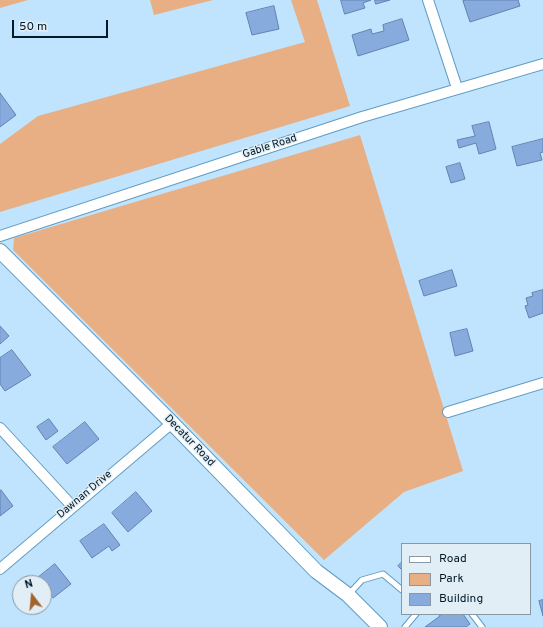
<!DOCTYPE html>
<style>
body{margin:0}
#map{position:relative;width:543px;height:627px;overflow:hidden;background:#c0e4fd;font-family:Overpass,sans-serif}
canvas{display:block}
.legend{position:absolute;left:401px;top:543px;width:130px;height:72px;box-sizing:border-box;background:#e2eef6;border:1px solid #8899a4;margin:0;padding:5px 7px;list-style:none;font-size:12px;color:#021928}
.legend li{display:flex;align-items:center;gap:8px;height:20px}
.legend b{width:20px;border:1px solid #8899a4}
.north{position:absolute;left:12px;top:575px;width:40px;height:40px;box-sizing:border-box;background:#e2eef6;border:1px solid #8899a4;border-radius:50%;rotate:344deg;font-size:11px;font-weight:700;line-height:16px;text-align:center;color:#021928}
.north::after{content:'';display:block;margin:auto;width:14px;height:18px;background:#a3632c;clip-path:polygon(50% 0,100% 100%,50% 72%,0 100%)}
.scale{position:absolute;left:12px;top:20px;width:96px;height:18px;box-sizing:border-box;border:2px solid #021928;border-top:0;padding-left:5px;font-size:12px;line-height:14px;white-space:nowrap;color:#021928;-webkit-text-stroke:3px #e2eef6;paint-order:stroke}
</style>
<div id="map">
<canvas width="543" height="627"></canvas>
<ul class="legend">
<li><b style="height:5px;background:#fff"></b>Road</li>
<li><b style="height:11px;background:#e8af84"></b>Park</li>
<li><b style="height:11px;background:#88abde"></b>Building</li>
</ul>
<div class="north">N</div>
<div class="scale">50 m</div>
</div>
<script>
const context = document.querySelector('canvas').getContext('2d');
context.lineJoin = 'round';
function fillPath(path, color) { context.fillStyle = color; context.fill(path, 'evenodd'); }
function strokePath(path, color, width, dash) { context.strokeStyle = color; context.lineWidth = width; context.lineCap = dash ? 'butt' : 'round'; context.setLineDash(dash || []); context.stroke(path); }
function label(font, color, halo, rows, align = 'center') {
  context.font = font + ' Overpass,sans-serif'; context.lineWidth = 3; context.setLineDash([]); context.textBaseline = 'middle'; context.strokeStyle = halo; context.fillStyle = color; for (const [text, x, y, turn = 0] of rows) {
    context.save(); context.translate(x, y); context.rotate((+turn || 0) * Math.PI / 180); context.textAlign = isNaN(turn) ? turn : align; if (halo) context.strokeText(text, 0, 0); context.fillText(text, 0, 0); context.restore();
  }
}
fillPath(new Path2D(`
 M0,0H28L0,8Z
 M150,0H213L154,15Z
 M291,0H317L350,106L0,212V144L38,116L305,42Z
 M360,135L463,471L404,492L324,560L13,250L14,238Z`), '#e8af84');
const building = new Path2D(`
 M341,0H371L363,3L365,8L345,14Z
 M375,0H390L376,4Z
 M467,0H518L520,6L470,22L463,1Z
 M274,6L279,29L252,35L246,13Z
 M402,19L409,40L358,56L352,35L371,29L372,34L384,31L383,25Z
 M0,93L16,115L0,127Z
 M489,122L496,149L479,154L476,143L459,148L457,140L475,136L472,126Z
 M543,139V152L540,153L542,160L517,166L512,147Z
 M460,163L465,179L451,183L446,167Z
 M452,270L457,286L424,296L419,281Z
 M543,290V313L529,318L525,306L528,305L526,298L533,296L532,293Z
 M0,326L9,336L0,344Z
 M467,329L473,351L455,356L450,333Z
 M12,350L31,375L5,391L0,384V358Z
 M49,419L58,431L46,440L37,427Z
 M85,422L99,439L67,464L53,447Z
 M1,490L13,506L0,516V491Z
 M136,492L152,511L128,532L112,513Z
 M104,524L120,545L112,551L109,546L92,558L80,541Z
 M402,562V570L398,566Z
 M55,564L71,584L53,598L48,592L44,595V583H31Z
 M543,600V616L539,601Z
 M438,614H463L470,624L466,627H425L440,616Z`);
fillPath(building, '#88abde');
strokePath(building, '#6182b3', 1);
const lane = new Path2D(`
 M349,594L362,580L383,574L402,590
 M472,614L482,627
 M405,627L416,614`);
const street = new Path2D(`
 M428,0L457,88
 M0,236L362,117L543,64
 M448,412L543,383
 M0,428L72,506
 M0,569L172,423`);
const secondary = new Path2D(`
 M0,251L172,423L316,571L348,595L380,627`);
strokePath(lane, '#609cc3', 7);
strokePath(street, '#609cc3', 12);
strokePath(secondary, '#609cc3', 16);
strokePath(lane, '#fff', 5);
strokePath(street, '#fff', 10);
strokePath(secondary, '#fff', 14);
label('11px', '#021928', '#e2eef6', [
 ["Gable Road",270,147,-18],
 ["Decatur Road",189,441,46],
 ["Dawnan Drive",85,495,-40]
]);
</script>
